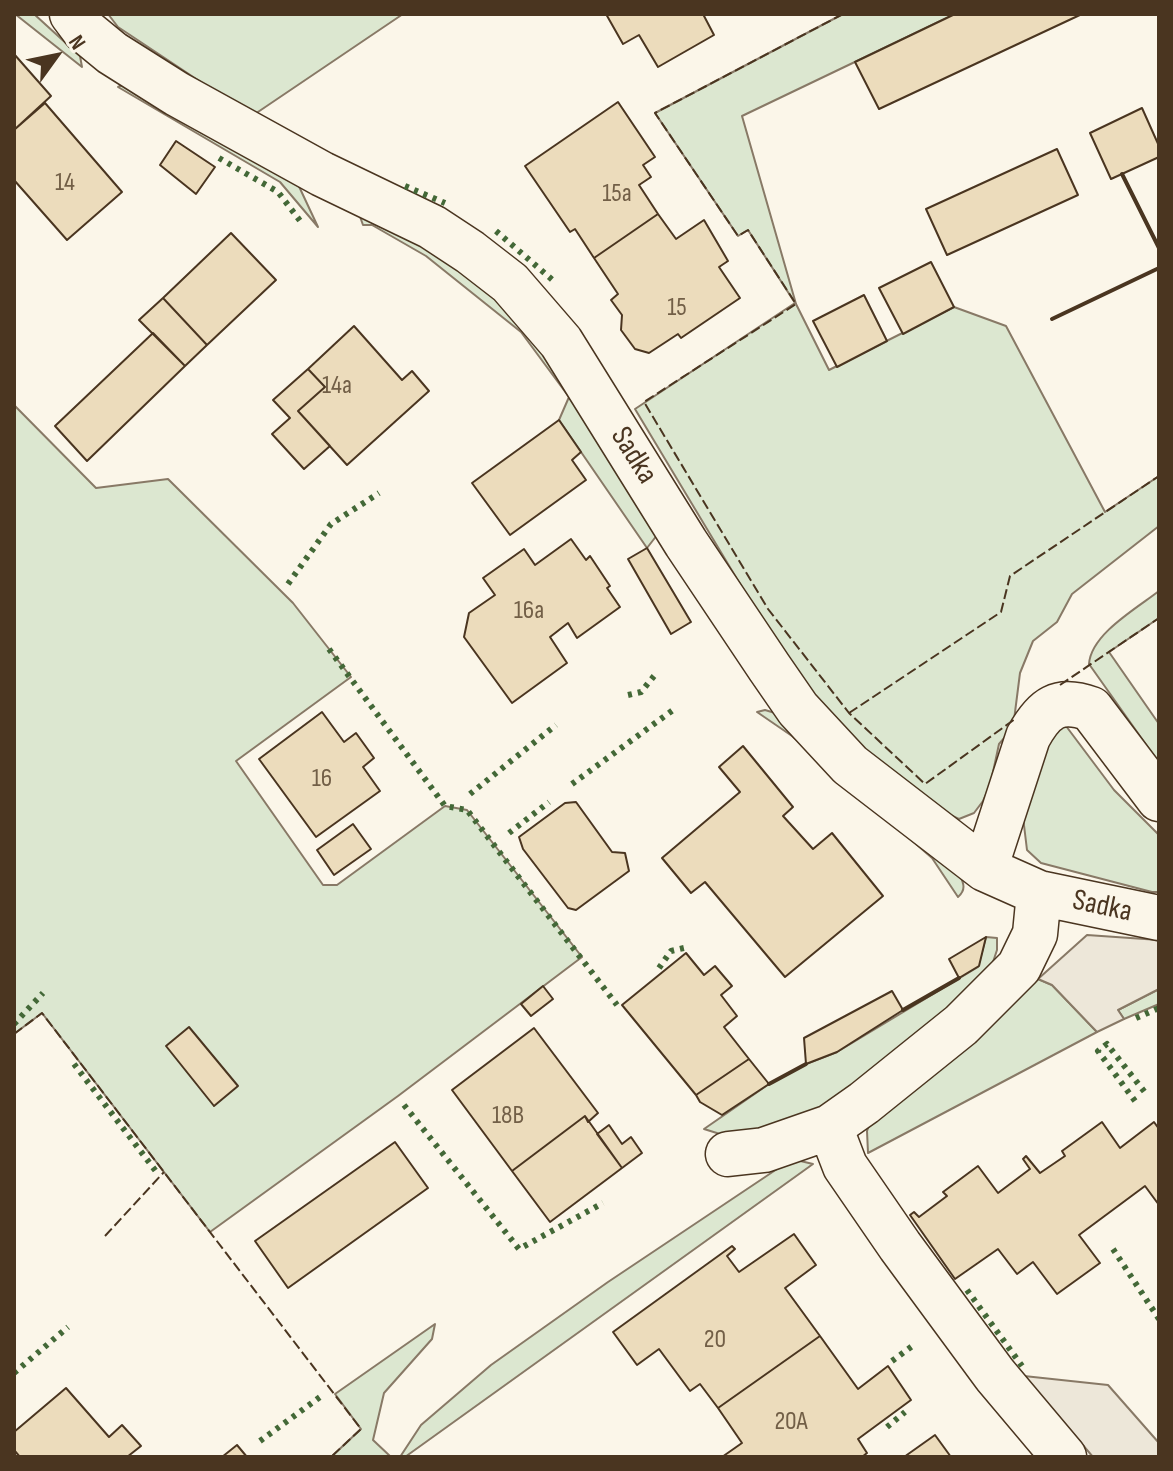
<!DOCTYPE html>
<style>
body{margin:0}
#map{position:relative;width:1173px;height:1471px;overflow:hidden;background:#fbf6e9;font-family:"Sofia Sans Condensed",sans-serif}
canvas{display:block}
.frame{position:absolute;inset:0;border:16px solid #4a3520;pointer-events:none}
.north{position:absolute;left:16px;top:16px;width:80px;height:80px;-webkit-text-stroke:6px #fbf6e9;paint-order:stroke;rotate:57deg;font-size:22px;font-weight:700;line-height:32px;text-align:center;color:#4a3520}
.north::after{content:'';display:block;margin:auto;width:28px;height:36px;background:#4a3520;clip-path:polygon(50% 0,100% 100%,50% 72%,0 100%)}
</style>
<div id="map">
<canvas width="1173" height="1471"></canvas>
<div class="frame"></div>
<div class="north">N</div>
</div>
<script>
const context = document.querySelector('canvas').getContext('2d');
context.lineJoin = 'round';
function fillPath(path, color) { context.fillStyle = color; context.fill(path, 'evenodd'); }
function strokePath(path, color, width, dash) { context.strokeStyle = color; context.lineWidth = width; context.lineCap = dash ? 'butt' : 'round'; context.setLineDash(dash || []); context.stroke(path); }
function label(font, color, halo, rows, align = 'center') {
  context.font = font + ' "Sofia Sans Condensed",sans-serif'; context.lineWidth = 6; context.setLineDash([]); context.textBaseline = 'middle'; context.strokeStyle = halo; context.fillStyle = color; for (const [text, x, y, turn = 0] of rows) {
    context.save(); context.translate(x, y); context.rotate((+turn || 0) * Math.PI / 180); context.textAlign = isNaN(turn) ? turn : align; if (halo) context.strokeText(text, 0, 0); context.fillText(text, 0, 0); context.restore();
  }
}
const green = new Path2D(`
 M15,14H34L80,56L82,67Z
 M108,14H403L252,116L118,27Z
 M843,14H955L742,116L796,304L829,370L954,307L1006,326L1105,512L1159,476V526L1072,594L1057,622L1033,641L1020,673L1013,728L999,744L990,786L983,801L974,813L959,819L948,814L908,789L827,717L749,599L635,409L795,303L748,230L738,236L655,113Z
 M122,85L296,180L318,227L280,182L118,87Z
 M358,211L439,250L513,308L661,530L647,548L559,420L569,397L521,332L426,256L372,225H363Z
 M14,405L96,488L168,479L293,603L351,677L236,761L323,885H337L445,806L467,810L582,957L398,1096L210,1232L42,1013L14,1034Z
 M1159,591V618L1109,652L1159,724V763L1089,664C1091,634 1137,608 1159,591Z
 M765,710L775,713L960,875C964,884 966,890 958,897L932,858L792,736L757,712Z
 M1053,726H1066L1114,790L1159,835V892H1152L1041,863L1027,850L1023,817Z
 M986,937L997,938V950L989,974L965,998L823,1108L752,1134H720L704,1129L769,1084L806,1064L837,1052L978,967Z
 M1038,979L1052,985L1097,1032L868,1153L867,1131L872,1117L972,1039Z
 M1159,989V1004L1124,1019L1118,1010Z
 M792,1159L813,1164L405,1457H400L421,1425L491,1365L608,1282Z
 M435,1324L432,1339L384,1393L373,1440L391,1457H331L361,1429L335,1394Z`);
fillPath(green, '#dce7d0');
strokePath(green, '#887966', 2);
const parking = new Path2D(`
 M1087,935L1159,940V989L1118,1010L1124,1019L1097,1032L1052,985L1038,979Z
 M1024,1376L1108,1385L1159,1443V1457H1093Z`);
fillPath(parking, '#ede7d9');
strokePath(parking, '#887966', 2);
const building = new Path2D(`
 M606,14H703L714,35L658,67L639,35L623,44Z
 M955,14H1082L879,109L855,62Z
 M14,54L51,96L14,130Z
 M618,102L655,157L643,165L651,177L639,185L658,214L594,258L575,229L570,232L525,166Z
 M45,103L122,192L67,240L14,180V130Z
 M1142,108L1159,146V157L1111,179L1090,133Z
 M176,141L215,167L196,194L160,165Z
 M1057,149L1078,195L947,255L926,209Z
 M658,214L676,239L704,220L728,261L719,267L740,298L681,338L678,334L649,353L635,349L621,330L622,315L611,300L618,294L594,258Z
 M231,233L276,280L207,345L163,298Z
 M931,262L954,307L903,334L879,288Z
 M864,295L887,341L837,367L813,321Z
 M163,298L207,345L185,366L139,320Z
 M354,326L402,380L412,371L429,391L347,465L298,411L325,387L308,369Z
 M153,333L185,366L87,461L55,426Z
 M308,369L325,387L298,411L330,446L304,469L272,434L290,418L273,400Z
 M559,420L581,452L572,460L586,480L510,535L472,483Z
 M571,539L586,560L590,556L610,586L607,588L620,607L577,638L568,623L550,637L567,663L512,703L464,637L469,613L495,595L483,578L524,549L535,565Z
 M647,548L691,622L671,634L628,559Z
 M322,712L344,742L356,733L374,758L363,767L380,791L316,837L259,759Z
 M743,746L793,807L783,816L813,849L832,833L883,896L785,977L705,882L691,893L662,858L740,792L719,767Z
 M576,802L612,852L625,853L629,871L576,910L568,908L523,849L519,837L565,803Z
 M353,824L371,849L334,875L317,850Z
 M986,937L979,966L959,978L949,959Z
 M686,953L704,975L715,966L732,986L721,995L737,1016L724,1027L749,1059L696,1095L622,1005Z
 M543,986L553,999L531,1016L521,1004Z
 M892,991L903,1010L837,1052L806,1064L804,1038Z
 M189,1027L238,1086L214,1106L166,1046Z
 M534,1028L598,1113L588,1122L585,1116L512,1171L452,1090Z
 M749,1059L769,1084L722,1115L700,1102L696,1095Z
 M585,1116L622,1168L550,1222L512,1171Z
 M1102,1122L1120,1148L1154,1122L1159,1129V1205L1145,1186L1079,1235L1100,1263L1057,1294L1033,1262L1017,1274L998,1249L955,1279L910,1215L914,1212L919,1217L947,1196L943,1192L978,1166L998,1193L1030,1169L1023,1159L1026,1156L1040,1173L1065,1156L1062,1151Z
 M609,1125L622,1144L631,1137L642,1153L622,1168L597,1134Z
 M395,1142L428,1188L288,1288L255,1241Z
 M794,1234L816,1265L785,1288L820,1336L718,1408L700,1384L690,1391L659,1349L637,1365L613,1332L732,1246L735,1249L727,1256L739,1272Z
 M820,1336L858,1389L888,1366L911,1400L858,1439L867,1453L862,1457H722L742,1443L718,1408Z
 M66,1388L109,1437L122,1425L141,1446L127,1457H20L14,1450V1432Z
 M935,1435L951,1457H904Z
 M237,1445L247,1457H222Z`);
fillPath(building, '#ecdcbc');
strokePath(building, '#4a3520', 2);
const minor = new Path2D(`
 M72,14L84,30L112,53L177,94L322,174L432,227L470,252L510,283L561,342L686,543L769,667L798,709L850,765L985,869L1039,893L1159,918
 M985,869L1028,737C1044,708 1058,697 1091,709L1159,799
 M830,1127L845,1166L900,1246L995,1375L1064,1457
 M728,1154L764,1150L830,1127L864,1103L961,1025L1019,967L1035,934L1039,893`);
strokePath(minor, '#4a3520', 47);
strokePath(minor, '#fbf6e9', 44);
strokePath(new Path2D(`
 M219,158L278,192L301,222
 M405,186L445,203
 M496,231L556,283
 M288,584L331,524L379,493
 M329,649L445,806L467,810L617,1005
 M628,695L641,692L654,676
 M572,784L673,710
 M470,794L556,725
 M509,833L549,802
 M659,968L671,951L684,948
 M1136,1018L1159,1008
 M14,1024L43,993
 M74,1064L158,1174
 M1135,1101L1098,1051L1107,1044L1147,1095
 M404,1105L519,1249L603,1203
 M1113,1249L1159,1319
 M967,1290L1022,1366
 M892,1361L915,1344
 M14,1373L68,1327
 M887,1427L905,1412
 M260,1441L320,1397`), '#436837', 6, [4, 6]);
strokePath(new Path2D(`
 M843,14L655,113L738,236L748,230L796,304L644,402L768,609L849,713L925,784L1015,719
 M1060,685L1159,618
 M849,713L1001,612L1010,576L1159,476
 M14,1034L42,1013L361,1429L331,1457
 M105,1236L164,1172`), '#4a3520', 2, [10, 4]);
strokePath(new Path2D(`
 M1122,174L1159,248
 M1052,319L1159,268
 M903,1010L959,978
 M769,1084L806,1064`), '#4a3520', 4);
label('26px', '#725f47', null, [
 ["14",65,183],
 ["15a",617,194],
 ["15",677,308],
 ["14a",337,386],
 ["16a",529,611],
 ["16",322,779],
 ["18B",508,1116],
 ["20",715,1340],
 ["20A",791,1422]
]);
label('30px', '#4a3520', '#fbf6e9', [
 ["Sadka",633,456,58],
 ["Sadka",1102,907,12]
]);
</script>
